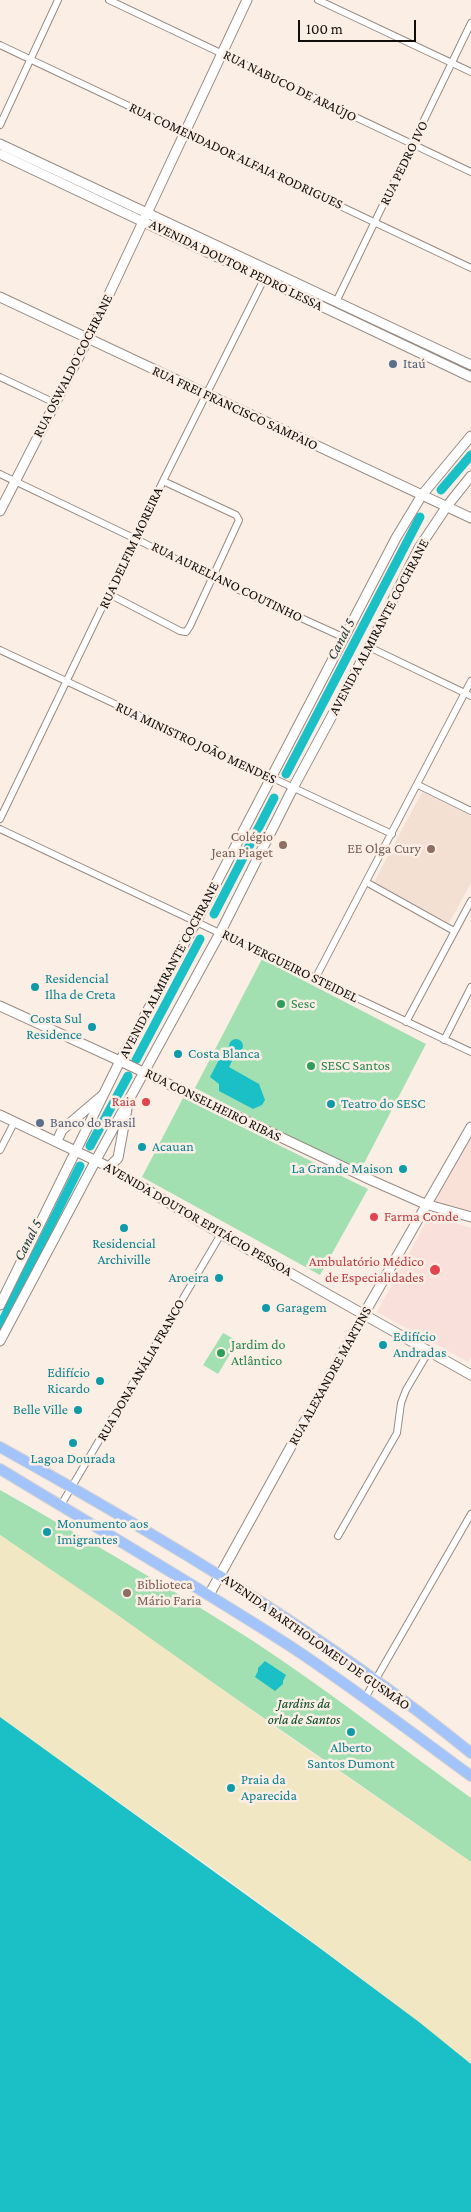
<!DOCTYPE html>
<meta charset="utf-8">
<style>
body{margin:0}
#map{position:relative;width:471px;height:2212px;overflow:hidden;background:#fbeee5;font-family:"Crimson Pro",serif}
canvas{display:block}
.scale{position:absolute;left:298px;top:20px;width:118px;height:22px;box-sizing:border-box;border:2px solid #110d0a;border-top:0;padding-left:6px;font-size:15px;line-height:18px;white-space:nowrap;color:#110d0a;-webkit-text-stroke:4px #fbeee5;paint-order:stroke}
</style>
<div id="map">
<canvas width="471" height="2212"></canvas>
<div class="scale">100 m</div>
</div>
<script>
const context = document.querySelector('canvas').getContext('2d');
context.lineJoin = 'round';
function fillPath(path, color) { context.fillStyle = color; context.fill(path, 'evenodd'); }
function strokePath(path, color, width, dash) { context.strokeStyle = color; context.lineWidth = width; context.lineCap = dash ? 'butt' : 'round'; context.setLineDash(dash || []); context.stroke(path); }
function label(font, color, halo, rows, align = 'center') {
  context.font = font + ' "Crimson Pro",serif'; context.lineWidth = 5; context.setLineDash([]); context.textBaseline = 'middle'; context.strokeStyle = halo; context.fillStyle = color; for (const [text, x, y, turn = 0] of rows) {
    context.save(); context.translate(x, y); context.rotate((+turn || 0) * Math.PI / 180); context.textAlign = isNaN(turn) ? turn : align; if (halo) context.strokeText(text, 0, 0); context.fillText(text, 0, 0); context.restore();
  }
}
fillPath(new Path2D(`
 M471,1128V1213L434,1203L433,1199Z`), '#fae1d8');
fillPath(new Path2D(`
 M422,792L471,816V883L449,923L374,882Z`), '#f3e0d3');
fillPath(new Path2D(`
 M430,1215L471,1228V1357L468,1362L377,1312Z`), '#fae0da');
fillPath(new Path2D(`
 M262,959L426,1044L359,1173L195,1088Z
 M183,1098L368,1189L320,1275L142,1177Z
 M223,1333L238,1341L218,1374L203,1365Z
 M0,1490C85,1538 170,1588 253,1641C328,1690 399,1746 471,1798V1862L0,1535Z`), '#a2e0b2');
fillPath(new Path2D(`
 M0,1535L112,1611L295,1741L471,1862V2064C320,1942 159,1831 0,1717Z`), '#f1e7c2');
fillPath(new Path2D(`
 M229 1046a7 7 0 1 1 14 0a7 7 0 1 1-14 0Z
 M223,1052L234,1057L229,1067L259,1084L265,1100L262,1105L253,1109L219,1091V1084L210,1077Z
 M265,1661L286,1675L283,1681V1684L275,1691L255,1677L258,1671V1668Z
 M0,1717L317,1946L419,2022L471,2064V2212H0Z`), '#1bc0c7');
strokePath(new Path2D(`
 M441,490L471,455
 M286,774L420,517
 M214,914L274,798
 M136,1060L200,939
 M90,1146L128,1076
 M0,1326L80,1166`), '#1bc0c7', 9);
const street = new Path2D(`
 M109,0L471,172
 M318,0L471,72
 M0,45L471,268
 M0,125L58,0
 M336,302L471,23
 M0,377L55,403
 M0,474L142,542L213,578L345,638
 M109,594L180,631L186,632L190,626L239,520L236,515L163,481
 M369,647L471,696
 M0,650L392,834
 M418,785L471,811
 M0,819L163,481L264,279
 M0,829L471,1052
 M366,882L454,931
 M315,979L471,681
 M406,1022L471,901
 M444,1040L471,987
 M0,1150L15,1121
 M61,1505L221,1234
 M338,1536L397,1433L401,1403L406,1390L429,1351
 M365,1698L471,1514`);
const secondary = new Path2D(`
 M0,144L471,365
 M0,154L471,377
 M0,297L471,518
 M0,511L88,339L247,0
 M0,1006L120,1061L373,1181L425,1204L471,1217
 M0,1115L109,1167L221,1234L471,1375
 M57,1141L62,1130L103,1095
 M109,1167L118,1158L127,1109
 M0,1305L120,1061L196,922L396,538L422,495L471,436
 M0,1341L96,1160L220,933L293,788L369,647L419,548L447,506L471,476
 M209,1595L364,1314L471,1127`);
const primary = new Path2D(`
 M0,1447C163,1538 326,1635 471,1753
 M0,1469C97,1528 195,1585 290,1646C352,1687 411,1732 471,1776`);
strokePath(street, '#968a82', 8);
strokePath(secondary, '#968a82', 11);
strokePath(primary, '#d4d3d3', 12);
strokePath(street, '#fff', 6);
strokePath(secondary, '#fff', 9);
strokePath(primary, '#a2c4fb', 10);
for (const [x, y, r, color] of [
 [393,364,5,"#5c6f8a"],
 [283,845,5,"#8d6e63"],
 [431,849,5,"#8d6e63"],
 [35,987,5,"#0f9aa8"],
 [281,1004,5,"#2e9e5b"],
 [92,1027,5,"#0f9aa8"],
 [178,1054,5,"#0f9aa8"],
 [311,1066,5,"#2e9e5b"],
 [146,1102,5,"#e0444e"],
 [331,1104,5,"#0f9aa8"],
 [40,1123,5,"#5c6f8a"],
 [142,1147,5,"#0f9aa8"],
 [403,1169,5,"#0f9aa8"],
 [374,1217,5,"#e0444e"],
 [124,1228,5,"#0f9aa8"],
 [435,1270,6,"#e0444e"],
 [219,1278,5,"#0f9aa8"],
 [266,1308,5,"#0f9aa8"],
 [383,1345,5,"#0f9aa8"],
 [221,1353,5,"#2e9e5b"],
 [100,1381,5,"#0f9aa8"],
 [78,1410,5,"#0f9aa8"],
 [73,1443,5,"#0f9aa8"],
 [47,1532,5,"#0f9aa8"],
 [127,1593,5,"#8d6e63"],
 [351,1732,5,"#0f9aa8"],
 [231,1788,5,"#0f9aa8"]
]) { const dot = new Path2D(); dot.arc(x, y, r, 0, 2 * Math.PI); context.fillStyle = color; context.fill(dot); strokePath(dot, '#fbeee5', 2); }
label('14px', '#110d0a', '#fbeee5', [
 ["RUA NABUCO DE ARAÚJO",290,86,26],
 ["RUA COMENDADOR ALFAIA RODRIGUES",236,156,25],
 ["RUA PEDRO IVO",404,163,-64],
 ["AVENIDA DOUTOR PEDRO LESSA",236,265,26],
 ["RUA OSWALDO COCHRANE",73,366,-63],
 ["RUA FREI FRANCISCO SAMPAIO",235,408,25],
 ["RUA DELFIM MOREIRA",131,548,-65],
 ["RUA AURELIANO COUTINHO",227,582,26],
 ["AVENIDA ALMIRANTE COCHRANE",379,627,-62],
 ["RUA MINISTRO JOÃO MENDES",196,743,25],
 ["RUA VERGUEIRO STEIDEL",290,966,26],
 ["AVENIDA ALMIRANTE COCHRANE",169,970,-62],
 ["RUA CONSELHEIRO RIBAS",213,1105,26],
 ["AVENIDA DOUTOR EPITÁCIO PESSOA",198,1219,30],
 ["RUA DONA ANÁLIA FRANCO",141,1370,-60],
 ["RUA ALEXANDRE MARTINS",330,1376,-61],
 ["AVENIDA BARTHOLOMEU DE GUSMÃO",316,1642,35]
]);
label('14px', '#4e5e75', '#fbeee5', [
 ["Itaú",403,364],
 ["Banco do Brasil",50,1123]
], 'left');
label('14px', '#785e54', '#fbeee5', [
 ["Colégio",273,837],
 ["Jean Piaget",273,853],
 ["EE Olga Cury",421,849],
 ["Biblioteca",137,1585,"left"],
 ["Mário Faria",137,1601,"left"]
], 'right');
label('14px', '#0d838f', '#fbeee5', [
 ["Residencial",45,979],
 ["Ilha de Creta",45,995],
 ["Costa Sul",82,1019,"right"],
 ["Residence",82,1035,"right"],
 ["Costa Blanca",188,1054],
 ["Teatro do SESC",341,1104],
 ["Acauan",152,1147],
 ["La Grande Maison",393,1169,"right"],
 ["Residencial",124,1244,"center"],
 ["Archiville",124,1260,"center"],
 ["Aroeira",209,1278,"right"],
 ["Garagem",276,1308],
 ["Edifício",393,1337],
 ["Andradas",393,1353],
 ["Edifício",90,1373,"right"],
 ["Ricardo",90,1389,"right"],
 ["Belle Ville",68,1410,"right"],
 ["Lagoa Dourada",73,1459,"center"],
 ["Monumento aos",57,1524],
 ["Imigrantes",57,1540],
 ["Alberto",351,1748,"center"],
 ["Santos Dumont",351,1764,"center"],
 ["Praia da",241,1780],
 ["Aparecida",241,1796]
], 'left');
label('14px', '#27864d', '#fbeee5', [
 ["Sesc",291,1004],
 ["SESC Santos",321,1066],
 ["Jardim do",231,1345],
 ["Atlântico",231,1361]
], 'left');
label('14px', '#be3a42', '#fbeee5', [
 ["Raia",136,1102],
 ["Farma Conde",384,1217,"left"],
 ["Ambulatório Médico",424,1262],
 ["de Especialidades",424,1278]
], 'right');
label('italic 14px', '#034822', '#fbeee5', [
 ["Jardins da",304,1704],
 ["orla de Santos",304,1720]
]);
label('italic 15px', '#243c3e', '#fbeee5', [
 ["Canal 5",341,639,-63],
 ["Canal 5",28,1240,-63]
]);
</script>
